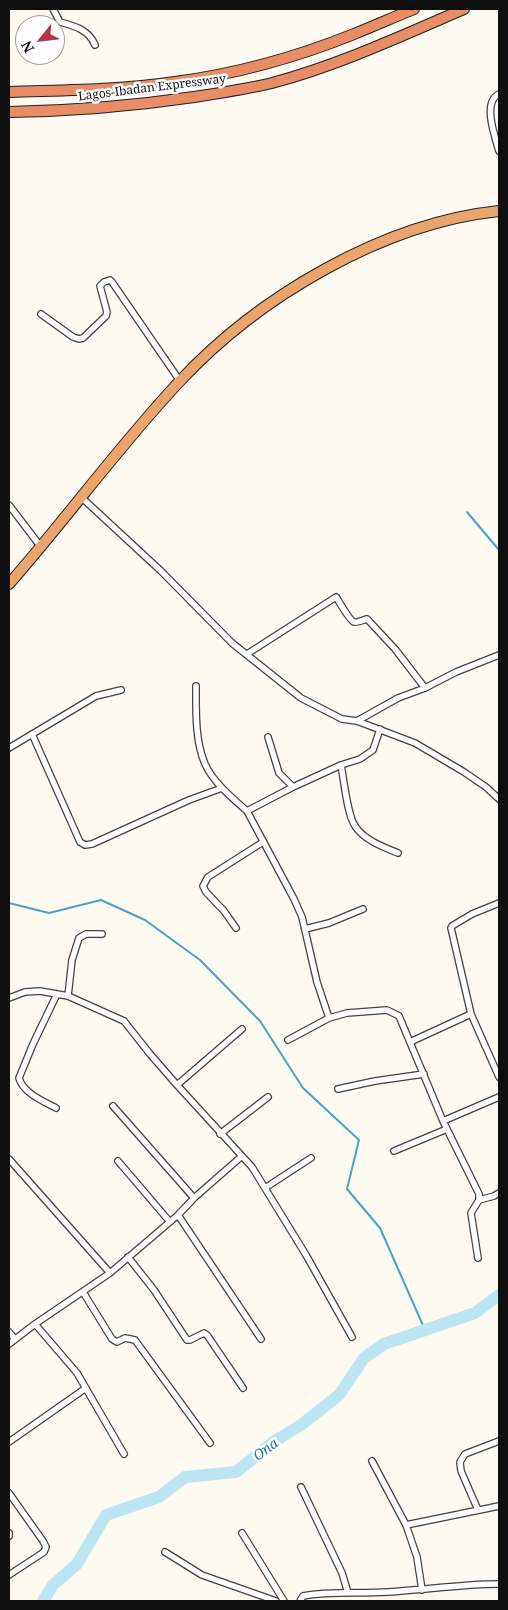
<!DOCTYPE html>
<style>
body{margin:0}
#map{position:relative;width:508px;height:1610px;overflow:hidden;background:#fefaf2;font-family:"Noto Serif",serif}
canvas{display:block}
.frame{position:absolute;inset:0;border:10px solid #0f0f0f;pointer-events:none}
.north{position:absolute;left:15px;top:15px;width:50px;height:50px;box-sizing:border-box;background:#fff;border:1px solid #9f9f9f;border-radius:50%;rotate:241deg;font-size:14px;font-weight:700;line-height:20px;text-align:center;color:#0f0f0f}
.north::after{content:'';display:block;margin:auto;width:18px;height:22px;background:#b4324d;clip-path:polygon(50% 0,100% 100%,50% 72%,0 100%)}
</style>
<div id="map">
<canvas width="508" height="1610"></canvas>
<div class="frame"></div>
<div class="north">N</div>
</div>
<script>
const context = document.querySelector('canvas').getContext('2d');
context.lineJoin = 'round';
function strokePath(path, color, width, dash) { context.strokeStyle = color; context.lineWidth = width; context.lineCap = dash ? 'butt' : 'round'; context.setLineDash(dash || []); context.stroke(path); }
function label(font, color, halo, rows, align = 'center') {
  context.font = font + ' "Noto Serif",serif'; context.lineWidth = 5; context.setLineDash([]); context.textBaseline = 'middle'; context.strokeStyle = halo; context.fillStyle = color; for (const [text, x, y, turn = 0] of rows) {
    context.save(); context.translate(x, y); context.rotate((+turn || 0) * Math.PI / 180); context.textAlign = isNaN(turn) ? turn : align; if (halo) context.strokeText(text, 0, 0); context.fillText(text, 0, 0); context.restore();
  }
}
strokePath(new Path2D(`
 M467,512L499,550
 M9,903L49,913L101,900L145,920L200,960L260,1021L303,1088L359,1140L347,1189L380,1228L425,1330`), '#48a5c2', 2);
strokePath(new Path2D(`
 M43,1601L53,1585L77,1564L106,1515L159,1497L185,1477L236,1472L275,1441L301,1425L339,1395L364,1358L384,1344L475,1313L499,1295`), '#bbe6f1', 12);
const minor = new Path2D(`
 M53,9L60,22C75,26 89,30 95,45
 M499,94C482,102 495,137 499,151
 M41,314L73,337L79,339L83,338L106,316L107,312L100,286L104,282L110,280L112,282L180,381
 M81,497L161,571L232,643L301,698L342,719L357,721L415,743L464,772L486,787L499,799
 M9,505L41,547
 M247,654L336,597C339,601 349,620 354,622C357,623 363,620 367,619L369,621L395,649L425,688
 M196,686C196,711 195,741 205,764C213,782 232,798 247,811
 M357,721L398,698L425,688L456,672L499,655
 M380,729L373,750L360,759L341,765L293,787L247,811L294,899L302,917L317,982L329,1018L347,1013L387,1010L399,1016L443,1121L479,1194V1200L471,1213L478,1258
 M32,734L80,842L85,845L92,844L189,800L222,788
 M268,737L279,773L293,787
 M9,748L96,696L121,690
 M341,765C344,780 347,814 355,826C364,840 383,847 398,853
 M499,903L472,914L452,926L451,928L471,1014L499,1077
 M236,928L224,911L206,892L203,886L208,877L263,842
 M305,929L329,923L363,909
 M68,996L72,960L79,938L86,934H102
 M9,998L25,992L40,991L57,994L68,996L124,1021L150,1054L177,1085L252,1167L306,1255L352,1337
 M288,1040L329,1018
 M410,1042L471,1014
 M177,1085L242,1029
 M338,1089L375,1081L424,1074
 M113,1106L194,1198
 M56,1108C43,1101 23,1093 19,1078L33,1044L57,994
 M443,1121L499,1097
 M220,1134L268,1097
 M394,1151L447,1129
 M9,1159L110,1273
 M118,1161L170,1222
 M265,1188L311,1158
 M479,1200L494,1196L499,1193
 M178,1215L261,1339
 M128,1257L154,1290L187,1340H190L204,1333L207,1335L243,1388
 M83,1292L112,1339L117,1342L125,1338L135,1340L210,1443
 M35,1324L77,1373L124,1454
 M9,1332L15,1339
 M9,1344L35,1324L110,1273L178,1215L194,1198L242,1156
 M9,1442L86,1388
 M372,1461L406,1525L417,1557L422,1590
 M301,1487L342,1573L348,1593
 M9,1493L43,1541L46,1547L44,1552L9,1575
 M478,1510L461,1471L460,1462L465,1454L499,1441
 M406,1525L499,1506
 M9,1533V1536
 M242,1533L284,1601
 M165,1552L202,1575L276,1601
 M300,1601L303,1596C331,1591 359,1594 388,1592C425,1590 462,1584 499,1584`);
const trunk = new Path2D(`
 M9,584C67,518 119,446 179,382C258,297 383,223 499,211`);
const motorway = new Path2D(`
 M9,92C64,90 120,90 175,82C236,74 297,57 354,34C374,26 394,17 414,9
 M9,112C71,111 133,106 194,97C220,93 247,89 272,83C339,65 401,36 464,9`);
strokePath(minor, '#424242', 8);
strokePath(trunk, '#202020', 12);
strokePath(motorway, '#202020', 12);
strokePath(minor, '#fff', 5.5);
strokePath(trunk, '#eaa46c', 10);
strokePath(motorway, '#e88d66', 10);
label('12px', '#0f0f0f', '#fff', [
 ["Lagos-Ibadan Expressway",152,88,-7]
]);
label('italic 14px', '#227797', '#fff', [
 ["Ona",266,1450,-37]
]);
</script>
